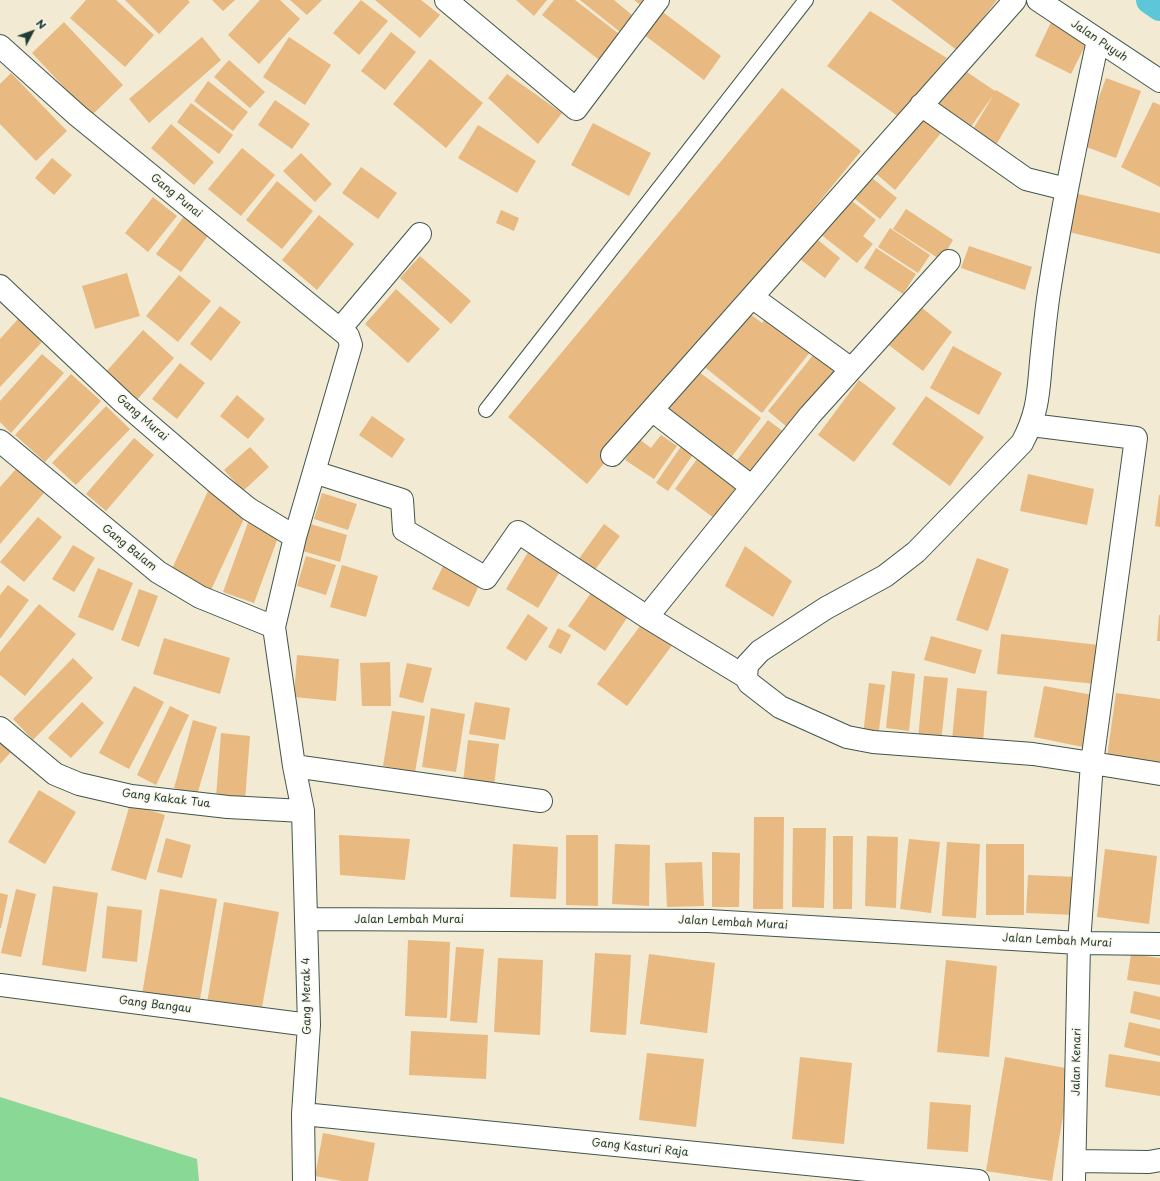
<!DOCTYPE html>
<style>
body{margin:0}
#map{position:relative;width:1160px;height:1181px;overflow:hidden;background:#f2ead2;font-family:"Playpen Sans",sans-serif}
canvas{display:block}
.north{position:absolute;left:12px;top:12px;width:40px;height:40px;-webkit-text-stroke:3px #fbf7ec;paint-order:stroke;rotate:49deg;font-size:11px;font-weight:700;line-height:16px;text-align:center;color:#1f3d34}
.north::after{content:'';display:block;margin:auto;width:14px;height:18px;background:#1f3d34;clip-path:polygon(50% 0,100% 100%,50% 72%,0 100%)}
</style>
<div id="map">
<canvas width="1160" height="1181"></canvas>
<div class="north">N</div>
</div>
<script>
const context = document.querySelector('canvas').getContext('2d');
context.lineJoin = 'round';
function fillPath(path, color) { context.fillStyle = color; context.fill(path, 'evenodd'); }
function strokePath(path, color, width, dash) { context.strokeStyle = color; context.lineWidth = width; context.lineCap = dash ? 'butt' : 'round'; context.setLineDash(dash || []); context.stroke(path); }
function label(font, color, halo, rows, align = 'center') {
  context.font = font + ' "Playpen Sans",sans-serif'; context.lineWidth = 3; context.setLineDash([]); context.textBaseline = 'middle'; context.strokeStyle = halo; context.fillStyle = color; for (const [text, x, y, turn = 0] of rows) {
    context.save(); context.translate(x, y); context.rotate((+turn || 0) * Math.PI / 180); context.textAlign = isNaN(turn) ? turn : align; if (halo) context.strokeText(text, 0, 0); context.fillText(text, 0, 0); context.restore();
  }
}
fillPath(new Path2D(`
 M0,1097L197,1159L199,1181H0Z`), '#8ad896');
strokePath(new Path2D(`
 M1150,0L1160,7`), '#5dc6d9', 28);
fillPath(new Path2D(`
 M86,0H116L154,35L125,67L70,18Z
 M125,0H188L190,2L159,34Z
 M212,0H235L223,11Z
 M260,0H280L300,19L259,64L228,35Z
 M290,0H322L307,15Z
 M361,0L388,21L359,55L333,33Z
 M375,0H421L440,15L420,38Z
 M516,0H547L534,16Z
 M554,0H575L623,37L603,63L542,15Z
 M580,0H614L638,20L625,36Z
 M634,0H649L643,7Z
 M891,0H997L958,51Z
 M660,10L721,56L704,80L643,34Z
 M870,11L947,58L899,117L827,66Z
 M1052,20L1089,38L1071,74L1035,56Z
 M64,22L123,85L91,116L32,53Z
 M391,32L416,52L385,90L361,71Z
 M202,37L221,60L149,123L129,99Z
 M289,37L331,65L305,105L263,77Z
 M430,59L483,103L446,148L393,104Z
 M229,60L265,92L250,108L214,77Z
 M958,66L995,91L996,90L1020,104L993,150L969,136L994,94L968,131L930,105Z
 M11,73L67,131L36,161L0,124V84Z
 M507,74L562,113L538,144L488,98Z
 M1106,78L1141,91L1116,158L1081,145Z
 M208,81L248,112L233,131L194,101Z
 M782,88L861,151L587,484L508,417Z
 M275,100L310,124L292,149L258,125Z
 M1153,102L1160,105V187L1121,167Z
 M191,103L233,135L219,154L177,122Z
 M918,115L941,133L895,190L873,171Z
 M593,123L651,153L629,196L571,165Z
 M171,124L214,162L194,185L151,148Z
 M478,125L536,161L517,193L458,158Z
 M242,148L275,175L241,216L208,189Z
 M301,153L332,184L315,202L283,171Z
 M52,158L72,175L54,195L35,178Z
 M361,167L397,193L378,219L342,193Z
 M867,174L897,198L880,219L850,195Z
 M277,181L313,211L282,249L246,220Z
 M1074,193L1160,213V254L1065,231Z
 M153,197L177,216L148,252L125,233Z
 M847,197L876,220L863,236L873,244L857,263L819,233Z
 M906,209L953,240L941,260L893,229Z
 M501,210L519,218L514,231L496,223Z
 M185,215L210,233L181,272L156,254Z
 M319,215L354,244L317,290L282,260Z
 M890,228L930,255L918,273L878,247Z
 M813,236L840,258L825,278L797,257Z
 M969,246L1032,267L1025,290L961,268Z
 M876,248L916,274L903,294L864,268Z
 M420,256L471,301L451,324L400,278Z
 M127,273L140,316L95,329L82,286Z
 M179,275L211,301L178,342L146,316Z
 M396,289L440,329L408,363L365,324Z
 M916,303L952,332L923,371L886,343Z
 M220,306L241,322L211,361L190,344Z
 M745,310L762,323L765,319L811,351L762,413L702,365Z
 M18,319L42,342L0,387V339Z
 M143,330L174,358L136,401L105,373Z
 M953,346L1002,373L979,415L930,388Z
 M42,354L64,373L11,433L0,422V401Z
 M814,354L839,375L793,432L768,411Z
 M180,363L205,383L177,419L152,399Z
 M695,369L761,418L727,463L662,415Z
 M71,374L101,401L45,462L15,435Z
 M859,380L896,408L854,462L818,435Z
 M237,395L265,419L248,439L220,416Z
 M926,396L984,437L950,486L892,444Z
 M106,406L130,429L76,485L52,463Z
 M372,416L405,439L392,458L359,435Z
 M768,420L788,435L754,478L735,463Z
 M661,435L677,446L654,479L625,460L639,439L651,448Z
 M134,438L154,455L106,511L86,494Z
 M684,442L696,450L668,491L656,483Z
 M250,447L269,467L243,491L224,470Z
 M700,455L739,484L714,518L675,489Z
 M16,469L44,493L0,544V487Z
 M1028,474L1094,489L1087,525L1020,511Z
 M208,491L248,510L211,590L171,571Z
 M322,493L357,504L348,530L314,519Z
 M1159,495H1160V527L1155,526Z
 M38,517L62,537L24,582L0,562Z
 M249,520L280,532L254,603L223,592Z
 M307,523L347,535L340,562L299,550Z
 M604,524L620,536L591,575L575,564Z
 M73,545L95,558L74,592L52,579Z
 M745,546L792,581L773,617L725,586Z
 M530,549L562,568L538,608L506,589Z
 M306,556L336,565L326,595L297,586Z
 M977,558L1009,569L988,631L956,620Z
 M445,562L482,579L469,607L432,589Z
 M342,565L378,576L366,617L330,607Z
 M98,568L133,583L113,631L78,617Z
 M8,585L29,600L0,639V595Z
 M595,587L631,612L605,651L568,626Z
 M139,589L158,596L139,647L121,640Z
 M39,604L76,634L25,696L0,675V652Z
 M528,614L548,628L526,661L506,648Z
 M1159,615H1160V641H1157Z
 M646,618L676,640L627,706L597,684Z
 M558,628L571,635L561,654L548,647Z
 M1001,634L1099,645L1096,684L997,674Z
 M931,636L982,650L975,674L924,660Z
 M164,638L230,658L220,694L153,674Z
 M297,655L339,659L336,701L294,697Z
 M73,658L93,678L33,740L13,719Z
 M390,662L391,706H362L360,663Z
 M407,663L432,668L423,703L399,697Z
 M892,671L915,674L909,731L886,728Z
 M924,676L948,678L941,742L918,739Z
 M869,683L885,685L878,737L863,735Z
 M134,686L164,702L129,769L99,753Z
 M1044,686L1098,696L1088,748L1034,737Z
 M957,688L987,691L983,743L952,740Z
 M1116,693L1160,699V764L1107,757Z
 M82,702L104,723L71,758L48,738Z
 M475,702L510,708L505,740L469,734Z
 M170,706L189,715L156,785L137,775Z
 M431,708L465,714L456,772L422,767Z
 M392,711L425,716L415,772L383,766Z
 M193,720L217,727L197,795L174,788Z
 M221,733L250,736L245,800L216,797Z
 M468,740L499,744L494,786L463,782Z
 M0,742L11,752L0,764Z
 M39,790L76,812L45,864L8,842Z
 M130,804L165,815L146,880L111,870Z
 M754,817H784L783,909H753Z
 M793,828H826L824,908L792,907Z
 M339,835L410,839L405,880L340,875Z
 M566,835H598V906L566,905Z
 M833,836H853L852,909H833Z
 M867,836L898,837L896,908L865,906Z
 M166,838L191,845L182,878L157,872Z
 M909,839L940,842L931,913L900,909Z
 M947,842L980,844L976,918L942,916Z
 M513,844L558,847L556,899L510,897Z
 M615,844L650,845L649,906L612,904Z
 M986,844H1024V915H986Z
 M1105,849L1157,856L1149,924L1097,917Z
 M712,852L740,853L739,907H712Z
 M702,862L704,906L667,907L665,863Z
 M1028,875L1078,877L1076,915L1026,913Z
 M53,886L98,893L86,972L42,965Z
 M16,889L36,894L21,957L1,953Z
 M160,889L217,899L199,1005L142,994Z
 M0,893L8,895L1,928H0Z
 M224,902L279,912L261,1013L207,1003Z
 M107,906L142,910L137,962L102,958Z
 M408,940L450,942L447,1018L405,1016Z
 M456,947L484,949L477,1023L450,1021Z
 M595,953L631,955L626,1035L590,1032Z
 M649,954L715,963L707,1033L640,1024Z
 M1131,954L1160,958V985L1127,980Z
 M498,958L543,960L540,1035L494,1032Z
 M946,960L997,966L989,1057L937,1052Z
 M1134,991L1160,997V1020L1130,1013Z
 M1129,1022L1160,1029V1056L1124,1047Z
 M411,1031L488,1035L486,1079L409,1075Z
 M647,1053L704,1059L696,1127L639,1120Z
 M1109,1054L1160,1062V1096L1105,1087Z
 M800,1057L852,1063L844,1144L792,1139Z
 M1005,1057L1071,1069L1052,1181L986,1171Z
 M930,1102L971,1105L968,1152L927,1149Z
 M323,1133L375,1143L368,1181H342L315,1176Z`), '#e8b980');
const service = new Path2D(`
 M486,410L806,0`);
const minor = new Path2D(`
 M446,0L576,109L658,0
 M1038,0L1160,81
 M0,46L78,116L348,336L351,345L295,537L274,627L294,766L303,811L309,1025L303,1114L304,1181
 M921,105L1026,179L1066,189
 M0,286L124,403L218,484L249,509L295,537
 M752,297L851,369
 M340,329L420,234
 M652,410L752,487L647,617L746,677
 M1031,425L1136,438L1092,763L1033,754L873,742L847,737L780,707L749,683L746,677L747,665L760,651L826,608L885,576L916,552L1022,443C1040,409 1038,389 1042,352C1044,332 1046,312 1049,292C1062,207 1080,124 1098,40
 M0,441L158,572L200,597L274,627
 M612,455L1015,0
 M314,472L402,500L404,530L486,578L518,532L647,617
 M752,487L810,415L949,261
 M0,728L55,774L79,784L131,796L228,807L303,811
 M294,766L541,801
 M306,919L709,921L1079,943L1160,944
 M0,985L309,1025
 M303,1114L978,1181
 M1075,1161L1149,1162L1160,1160
 M1074,1181L1079,943L1092,763L1160,774`);
strokePath(service, '#3f574c', 16);
strokePath(minor, '#3f574c', 24);
strokePath(service, '#fff', 14);
strokePath(minor, '#fff', 22);
label('11px', '#1f3d34', '#fbf7ec', [
 ["Jalan Puyuh",1099,41,34],
 ["Gang Punai",176,196,39],
 ["Gang Murai",142,418,41],
 ["Gang Balam",129,548,39],
 ["Gang Kakak Tua",166,799,7],
 ["Jalan Lembah Murai",409,920],
 ["Jalan Lembah Murai",733,923,3],
 ["Jalan Lembah Murai",1057,941,3],
 ["Gang Merak 4",307,996,-91],
 ["Gang Bangau",155,1005,7],
 ["Jalan Kenari",1077,1062,-89],
 ["Gang Kasturi Raja",640,1148,6]
]);
</script>
